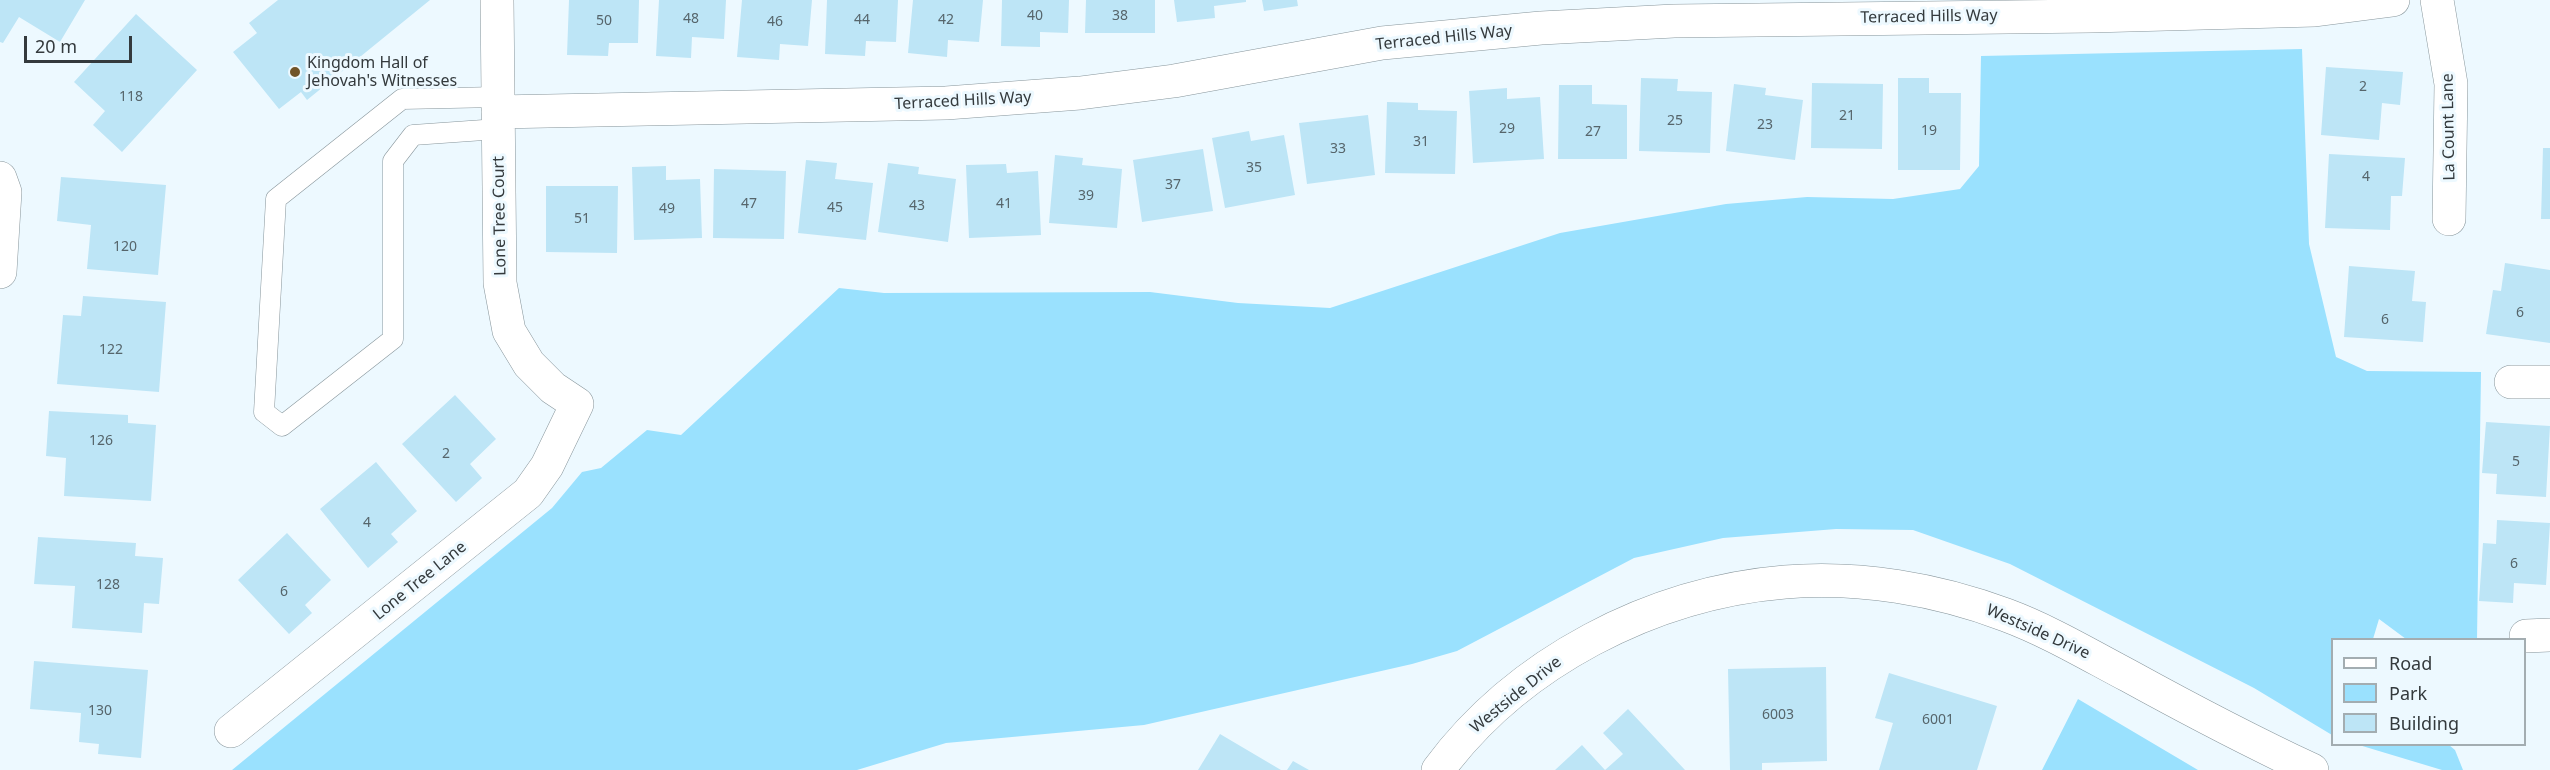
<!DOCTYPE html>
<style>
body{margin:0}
#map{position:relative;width:2550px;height:770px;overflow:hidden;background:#edf9ff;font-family:"Noto Sans",sans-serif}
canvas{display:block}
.legend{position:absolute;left:2331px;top:638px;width:195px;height:108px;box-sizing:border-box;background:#edf9ff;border:2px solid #a3adb1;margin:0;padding:8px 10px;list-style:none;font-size:18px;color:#343a3d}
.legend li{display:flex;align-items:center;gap:12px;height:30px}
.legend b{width:30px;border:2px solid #a3adb1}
.scale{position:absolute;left:24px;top:36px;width:108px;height:27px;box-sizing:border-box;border:3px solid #343a3d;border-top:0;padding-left:8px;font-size:18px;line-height:21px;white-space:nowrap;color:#343a3d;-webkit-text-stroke:4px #edf9ff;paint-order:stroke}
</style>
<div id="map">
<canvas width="2550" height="770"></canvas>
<ul class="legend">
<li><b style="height:8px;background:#fff"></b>Road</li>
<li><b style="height:16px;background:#9ae1fe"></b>Park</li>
<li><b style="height:16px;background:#bde5f6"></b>Building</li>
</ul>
<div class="scale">20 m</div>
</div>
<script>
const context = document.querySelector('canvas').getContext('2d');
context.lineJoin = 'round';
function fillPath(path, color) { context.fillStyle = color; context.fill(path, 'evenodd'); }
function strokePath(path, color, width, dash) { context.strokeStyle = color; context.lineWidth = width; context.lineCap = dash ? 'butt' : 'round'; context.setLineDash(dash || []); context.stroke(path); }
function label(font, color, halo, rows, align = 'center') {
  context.font = font + ' "Noto Sans",sans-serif'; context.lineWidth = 6; context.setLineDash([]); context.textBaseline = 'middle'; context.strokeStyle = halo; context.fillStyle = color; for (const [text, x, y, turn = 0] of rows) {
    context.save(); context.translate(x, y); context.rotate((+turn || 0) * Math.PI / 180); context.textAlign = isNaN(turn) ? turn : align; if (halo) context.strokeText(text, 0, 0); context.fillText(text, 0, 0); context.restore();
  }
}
fillPath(new Path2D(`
 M2302,49L2309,244L2336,357L2367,371L2481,372L2477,639H2406L2379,619L2373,639L2332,640V735L2254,688L2010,564L1913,530L1836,529L1723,538L1634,558L1457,651L1412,664L1144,725L946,743L857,770H232L552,508L582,472L601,468L647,430L681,435L839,288L884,293L1150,292L1238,303L1330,308L1560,233L1726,204L1807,197L1893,199L1960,189L1979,166L1981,56Z
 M2078,699L2198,770H2042Z
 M2359,745H2449L2455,750L2463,770H2442Z`), '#9ae1fe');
fillPath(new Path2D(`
 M0,0H85L60,42L19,17L3,43L0,42Z
 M278,0H430L307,100L301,92L279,109L233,52L257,33L249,23Z
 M569,0H639L638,43H609L608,56L567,55Z
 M659,0H726L724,39L692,37L691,58L656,56Z
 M742,0H812L808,46L780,44L779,60L737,57Z
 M827,0H898L896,42L866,41L865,56L825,54Z
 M913,0H983L979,42L948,40L947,57L908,53Z
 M1002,0H1069L1068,33L1040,32V47L1001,46Z
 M1086,0H1155V33H1085Z
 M1174,0H1246V2L1214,6L1215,18L1177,22Z
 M1262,0H1297L1298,6L1264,11Z
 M136,14L197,70L122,152L93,125L105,111L74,82Z
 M2326,67L2403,72L2400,105L2382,103L2379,140L2321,135Z
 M1641,78L1678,79L1677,91L1712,92L1710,153L1639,151Z
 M1898,78H1929V93H1961L1960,170H1898Z
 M1812,83L1883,84L1882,149L1811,148Z
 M1734,84L1766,88L1765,95L1803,100L1795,160L1726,151Z
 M1559,85H1592V104L1627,105V159H1558Z
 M1507,88V99L1540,97L1544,159L1473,163L1469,91Z
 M1387,102L1418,103V110L1457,111L1455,174L1385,173Z
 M1368,115L1375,175L1307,184L1299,123Z
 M1249,131L1251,141L1284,135L1295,195L1225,208L1212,138Z
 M2543,148H2550V219H2541Z
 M1203,149L1213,211L1142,222L1133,160Z
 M2329,154L2405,158L2402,196H2391L2390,230L2325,228Z
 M1055,155L1083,158L1082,165L1122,169L1117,228L1049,223Z
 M806,160L837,163L835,179L873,183L866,240L798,233Z
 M888,163L919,167L918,174L956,179L948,242L878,232Z
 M1006,164L1007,173L1038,171L1041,235L969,238L966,165Z
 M666,166V180L700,179L702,238L634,240L632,167Z
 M714,169L786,171L784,239L713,238Z
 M61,177L166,185L158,275L87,269L91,225L57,221Z
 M546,186H618L617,253L546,252Z
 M2505,263L2550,270V343L2486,334L2493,290L2501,291Z
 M2349,266L2415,271L2412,301L2426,302L2423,342L2344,337Z
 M83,296L166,302L159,392L57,384L63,315L81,316Z
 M455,395L496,439L470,464L482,478L456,502L402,444Z
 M49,411L128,415V423L156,425L151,501L64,496L66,458L46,456Z
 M2486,422L2550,426L2546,497L2496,494L2497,474L2482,473Z
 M376,462L417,511L391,534L398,542L368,568L320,509Z
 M2497,520L2550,523L2546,585L2514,583L2513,603L2479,601L2483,543L2496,544Z
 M287,533L331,580L305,605L312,613L289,634L238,580Z
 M38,537L136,543L135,556L163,558L159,604L144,603L142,633L72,628L75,586L34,584Z
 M34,661L148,670L141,758L98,754L99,744L79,742L81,713L30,709Z
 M1826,667L1827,761L1762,763V770H1730L1728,669Z
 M1889,673L1997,706L1977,770H1879L1893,723L1875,718Z
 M1628,709L1685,770H1605L1623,754L1603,733Z
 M1220,734L1281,770H1198Z
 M1582,745L1605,770H1555Z
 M1293,761L1309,770H1287Z`), '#bde5f6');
const lane = new Path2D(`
 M498,97L402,99L276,199L264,412L282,426L393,339V161L413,135L498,129`);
const street = new Path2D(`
 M2437,0L2451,84L2449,219
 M498,112L946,103L1080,93L1174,81L1382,43L1541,28L1674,21L2092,16L2315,10L2393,0
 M0,178L5,192L0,272
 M2511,382H2550
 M2526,636L2550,635
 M231,731L528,493L547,466L577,404L553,388L529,364L509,331L500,283L497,0`);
const secondary = new Path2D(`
 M1438,770C1518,662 1652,593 1785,582C1860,576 1937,589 2006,615C2049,631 2089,655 2129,676C2189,709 2250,741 2312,770`);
strokePath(lane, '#87959b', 21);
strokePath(street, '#87959b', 34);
strokePath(secondary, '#87959b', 34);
strokePath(lane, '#fff', 20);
strokePath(street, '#fff', 33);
strokePath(secondary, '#fff', 33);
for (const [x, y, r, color] of [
 [295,72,6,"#715428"]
]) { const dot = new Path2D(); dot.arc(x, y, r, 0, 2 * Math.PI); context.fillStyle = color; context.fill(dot); strokePath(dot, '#edf9ff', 2); }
label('14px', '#56656b', null, [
 ["40",1035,16],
 ["38",1120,16],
 ["48",691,19],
 ["44",862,20],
 ["42",946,20],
 ["50",604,21],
 ["46",775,22],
 ["2",2363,87],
 ["118",131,97],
 ["21",1847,116],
 ["25",1675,121],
 ["23",1765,125],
 ["29",1507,129],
 ["19",1929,131],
 ["27",1593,132],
 ["31",1421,142],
 ["33",1338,149],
 ["35",1254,168],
 ["4",2366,177],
 ["37",1173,185],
 ["39",1086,196],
 ["47",749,204],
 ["41",1004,204],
 ["43",917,206],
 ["45",835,208],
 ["49",667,209],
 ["51",582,219],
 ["120",125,247],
 ["6",2520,313],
 ["6",2385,320],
 ["122",111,350],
 ["126",101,441],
 ["2",446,454],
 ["5",2516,462],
 ["4",367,523],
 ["6",2514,564],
 ["128",108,585],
 ["6",284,592],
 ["130",100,711],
 ["6003",1778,715],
 ["6001",1938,720]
]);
label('16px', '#343a3d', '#edf9ff', [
 ["Terraced Hills Way",1929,17,-1],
 ["Terraced Hills Way",1444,38,-6],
 ["Terraced Hills Way",963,101,-3],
 ["La Count Lane",2449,127,-91],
 ["Lone Tree Court",500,216,-91],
 ["Lone Tree Lane",420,581,-39],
 ["Westside Drive",2038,632,24],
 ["Westside Drive",1516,695,-39]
]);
label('16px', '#343a3d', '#edf9ff', [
 ["Kingdom Hall of",307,63],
 ["Jehovah's Witnesses",307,81]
], 'left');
</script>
